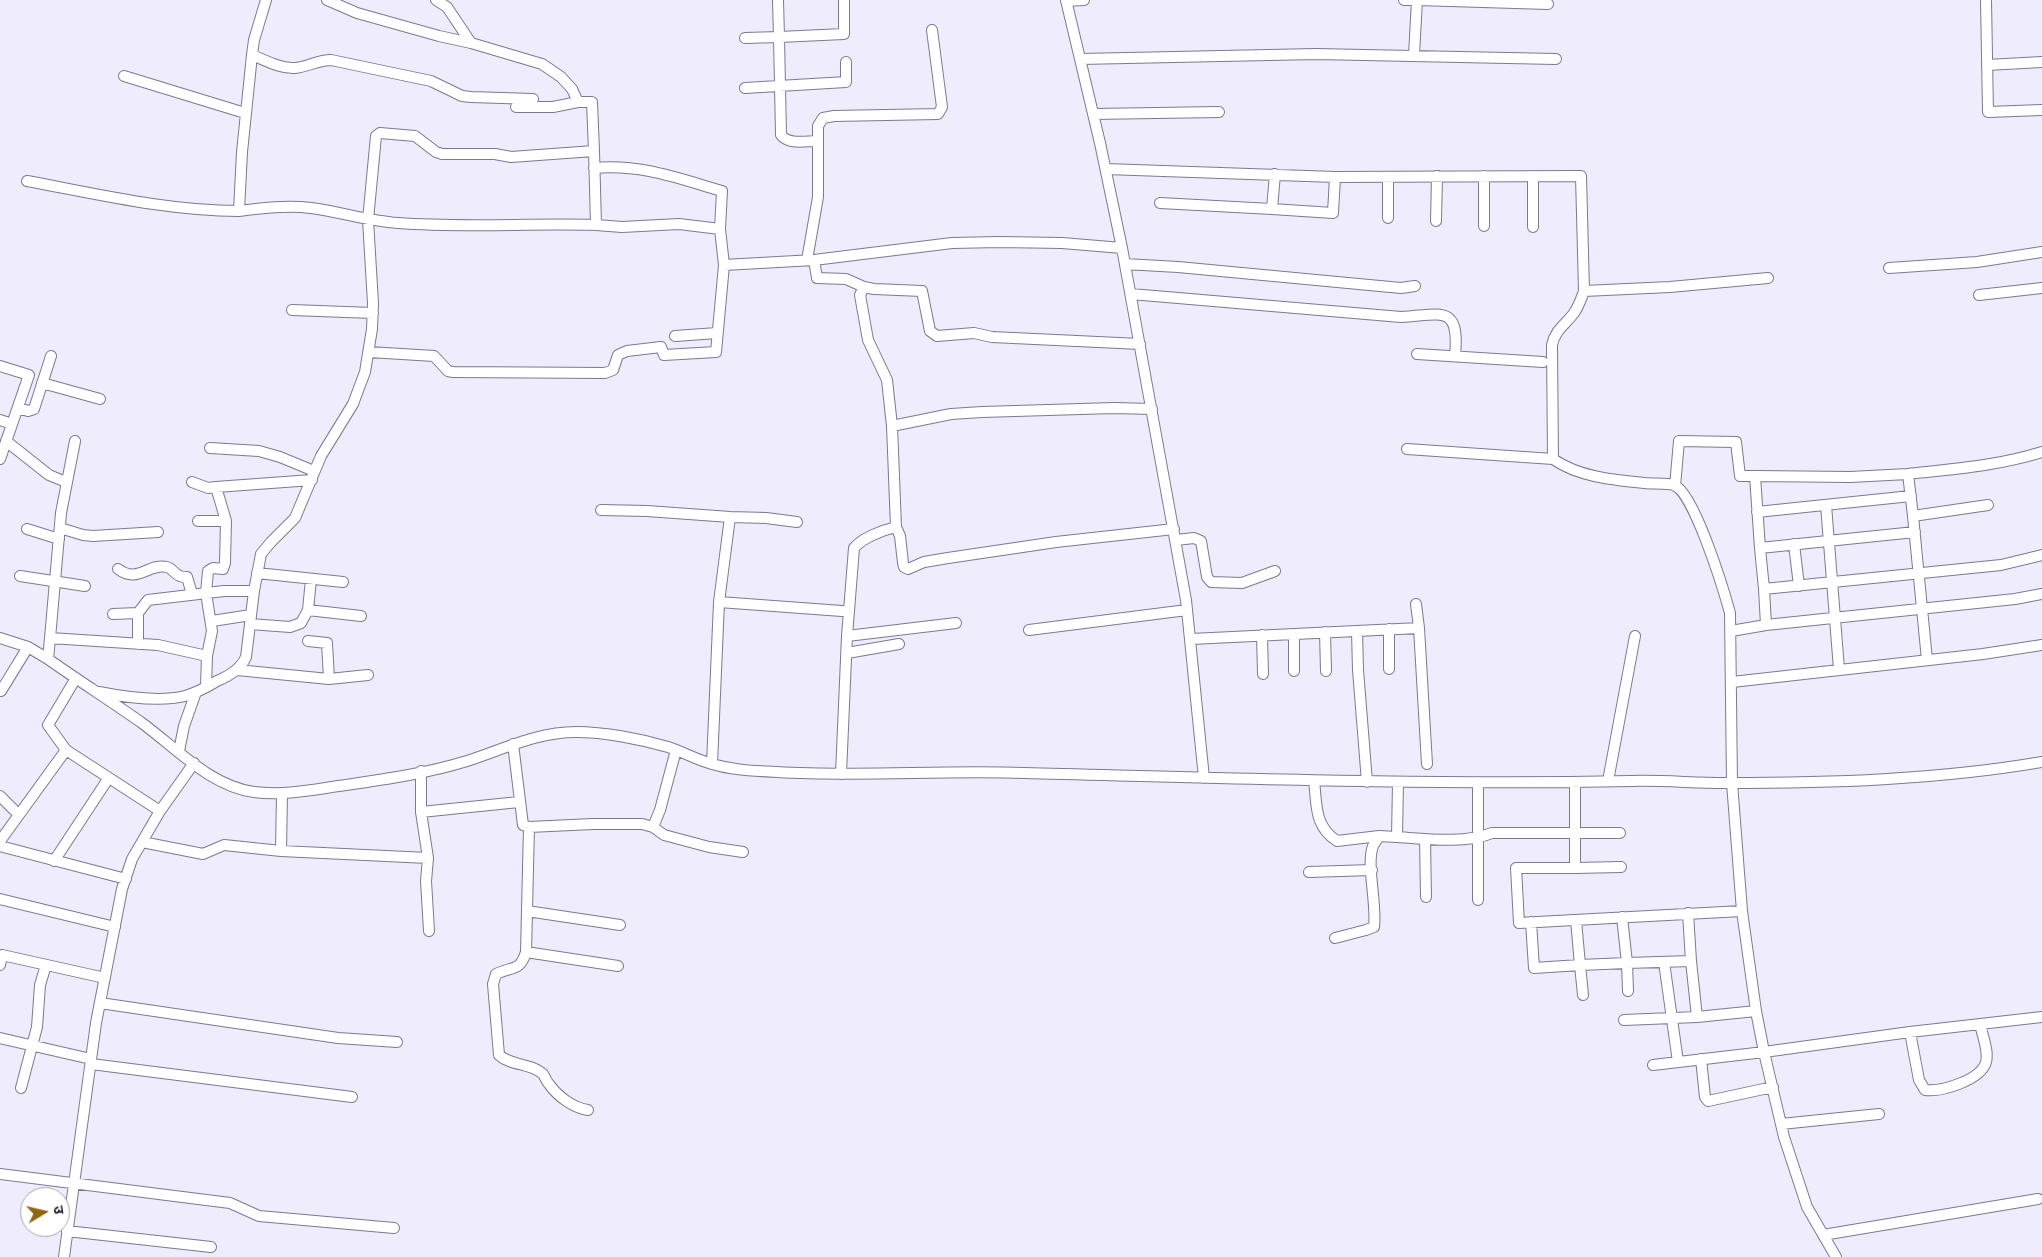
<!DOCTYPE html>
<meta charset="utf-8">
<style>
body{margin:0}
#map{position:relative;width:2042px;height:1257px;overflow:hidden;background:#efecfe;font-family:Roboto,"Noto Sans Devanagari",sans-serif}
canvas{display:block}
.north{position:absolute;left:20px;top:1187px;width:50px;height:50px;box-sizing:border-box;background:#fff;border:1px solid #a7a6aa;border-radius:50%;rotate:81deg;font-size:14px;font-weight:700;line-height:20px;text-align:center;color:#22202b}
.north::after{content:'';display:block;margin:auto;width:18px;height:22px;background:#91660f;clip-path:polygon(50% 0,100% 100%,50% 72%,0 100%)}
</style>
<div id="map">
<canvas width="2042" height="1257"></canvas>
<div class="north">उ</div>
</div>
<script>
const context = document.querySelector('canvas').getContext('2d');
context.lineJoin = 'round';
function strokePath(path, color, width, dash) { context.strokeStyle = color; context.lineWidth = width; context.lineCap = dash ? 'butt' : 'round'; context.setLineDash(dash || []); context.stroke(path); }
const street = new Path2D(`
 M327,0L357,13L439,36L471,43L542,64L561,77L572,89L578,102H592L594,151
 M436,0L447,7L471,43
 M778,0L779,37L844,34V0
 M1066,0L1100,143L1122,248L1186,600L1204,778
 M1404,0H1417
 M1986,0L1988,112L2042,110
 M1066,1L1084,0
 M745,38L779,37L781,135C789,145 805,141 817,141
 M252,55C265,60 281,69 295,68C307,67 318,60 331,60L431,81L462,96L471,97L533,99
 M1414,55L1417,0L1548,4
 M1080,59L1316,54L1556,59
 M1987,65L2042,62
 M124,76L245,113
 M745,88L846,82V62
 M516,107H553L578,102
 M1093,114L1219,112
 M594,168C642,164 677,178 722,191L720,229L679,224L622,227L596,225
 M1106,169L1335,177L1581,176L1584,291
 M1275,174L1272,209L1333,213L1335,177
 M1484,176V226
 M1533,176V227
 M27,181C97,194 168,211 239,211
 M1160,203L1272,209
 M1388,218V177
 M1436,221L1437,176
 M720,229L724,265
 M807,260L818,197V126L823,118L834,116L938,114L942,107L932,30
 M814,260L817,278L846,279L864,287L860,295L868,340L887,380L892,426
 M1125,264L1178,267L1401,288L1415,286
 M1889,268L1977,262L2042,252
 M864,287L874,289L922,291L930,331L937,336L974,333L992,337L1140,344
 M1131,294L1401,317C1441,315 1460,303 1455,356
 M1979,295L2042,288
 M292,310L373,313
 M675,336L717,333
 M369,352L434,356L448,371L453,372L605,373L613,370L618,355L627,351L661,347L664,355L716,352L724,265L814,260L952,243L1000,242L1062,243L1122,248
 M1417,354L1543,362
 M0,366L29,375L0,459
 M42,383L100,399
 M18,408L28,411L34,409L51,356
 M0,420L12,424
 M6,441L49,475L66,482
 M75,441L61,513L50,638L158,645L207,656
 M210,448L259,451L280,457L314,471
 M1407,449L1553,459C1579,477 1613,480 1644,483C1653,484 1666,483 1674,485C1694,492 1724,591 1730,613L1732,783L1742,911L1519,923L1516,868H1575
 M1553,459L1552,345C1555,330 1565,325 1574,313C1579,306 1581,299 1584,291L1670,287L1768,278
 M1908,474C1954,469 1997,466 2042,452
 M1755,476L1850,477L1908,474L1913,516L1988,505
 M192,482L208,488L216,487
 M1675,486L1679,441L1736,442L1740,476H1755L1760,548L1915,532
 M1826,505L1839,669
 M601,510L647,511L730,517L719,602L712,764
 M1757,512L1911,496
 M1913,516L1927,660
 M730,517L766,518L797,522
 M198,521H226
 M896,527L900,536L903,563L904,567L908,569L924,562L948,558L1056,542L1174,529
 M60,528L83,535L93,536L158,532
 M27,529L59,539
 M1176,540L1194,538L1201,541L1207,577L1211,582L1242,583L1275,571
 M1794,544L1799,586
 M1760,548L1764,589L2001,565L2042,555
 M118,569C138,584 148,563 167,567C172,568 174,574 180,576C182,577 184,577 187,577L192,594
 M257,573L343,582
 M20,576L85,586
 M1764,589L1766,625L2015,599L2042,594
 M719,602L842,611
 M1416,604L1419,628
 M308,610L361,616
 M113,614L138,613
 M212,621L251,615
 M250,624L290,627L301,623L308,610L311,579
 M1389,629V669
 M1029,630L1187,610
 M1357,631L1358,670L1367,782
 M1731,631L1766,625
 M1325,632L1326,671
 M1294,634V671
 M1262,635L1263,674
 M847,636L956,623
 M0,638L28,647L48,659C79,681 111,701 142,723C176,748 210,786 254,792C285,796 316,789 346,785C387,779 428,773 467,761C504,749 537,732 576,732C604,732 641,739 668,747C681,751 693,758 706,762C729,770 753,771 777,772C859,777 942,770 1024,773C1227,778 1429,785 1631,781C1662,780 1693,783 1724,783C1830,783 1937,780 2042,762
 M1191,639L1419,628L1427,764
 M308,641L327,643L329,679
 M138,644V613L148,600L224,591H254
 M847,653L899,644
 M48,659L50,638
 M237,670L329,679L368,675
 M1732,682L1983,654L2042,645
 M206,687L207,656L212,631L206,593L208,571L213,568L223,569L225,563L226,521L216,487L312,480
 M1,691L28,647
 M99,692C124,697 161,702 185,696C196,693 207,687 217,681C229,676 241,669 246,657L254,591L261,554L271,542L295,518L321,456L353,404L365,372L372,329L373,303L368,220L376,136L380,133L415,136L436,152L442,154H495L511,157L594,151L596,225C530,223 463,228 398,223C368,221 341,212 311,208C287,205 263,208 239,211L242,152L252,55L254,40L266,0
 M513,744L523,825L529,827L593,824H642L653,827L664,835L709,847L743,852
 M66,750L160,811L194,763
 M179,751L184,726L196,692
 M421,771V812L428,858L426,881L429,931
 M841,774L847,636L854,548C862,538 883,530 896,527L892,426L951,414L982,412L1114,408L1152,409
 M1314,781C1317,805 1314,826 1337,841L1379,836L1397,837L1398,783
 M1608,781L1635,636
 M1478,782V900
 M1575,782V868L1621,867
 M0,796L19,815
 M421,812L519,802
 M529,827L526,952L618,966
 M653,827L660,810L676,750
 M1397,837C1426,839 1465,844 1492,833H1620
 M1425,839L1426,897
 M0,841L66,750L48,725L76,678
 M142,842L203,854L224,845L281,851L428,858
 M0,846L126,879
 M281,851L282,793
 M54,861L108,779
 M1309,872L1372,870
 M0,899L115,927
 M527,911L620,925
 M1688,913L1691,961
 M1531,922L1534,968L1580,965L1576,920
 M1335,938L1366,930L1374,927C1377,903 1366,865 1373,846C1374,843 1378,839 1379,836
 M526,952C520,972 512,966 496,974L493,984L499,1055C511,1066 531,1063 543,1074C545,1077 547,1082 549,1084C558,1097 574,1108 588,1110
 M1664,962L1678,1062
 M0,965L2,955L105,978
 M1628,991L1627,963L1691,961L1697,1017L1756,1011L1742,911
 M1583,995L1580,965L1627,963L1622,917
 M100,1003L338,1038L397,1042
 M1756,1011L1764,1052L1910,1032L2042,1017
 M1624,1020L1697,1017
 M1910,1032L1919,1080L1925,1090C1942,1092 1981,1080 1986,1062C1989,1051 1982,1034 1980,1024
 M0,1038L91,1059
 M1701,1059L1705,1097L1708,1101L1773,1087
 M91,1064L352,1097
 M1653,1065L1764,1052L1784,1137L1807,1207L1836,1257
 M21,1088L37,1027L40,985L46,965
 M1781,1124L1879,1114
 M0,1174L230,1203L259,1216L394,1228
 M67,1231L211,1247
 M1823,1235L2038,1199
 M64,1257L96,1023L122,889L132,859L160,811`);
strokePath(street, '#7d7893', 12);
strokePath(street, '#fff', 10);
</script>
